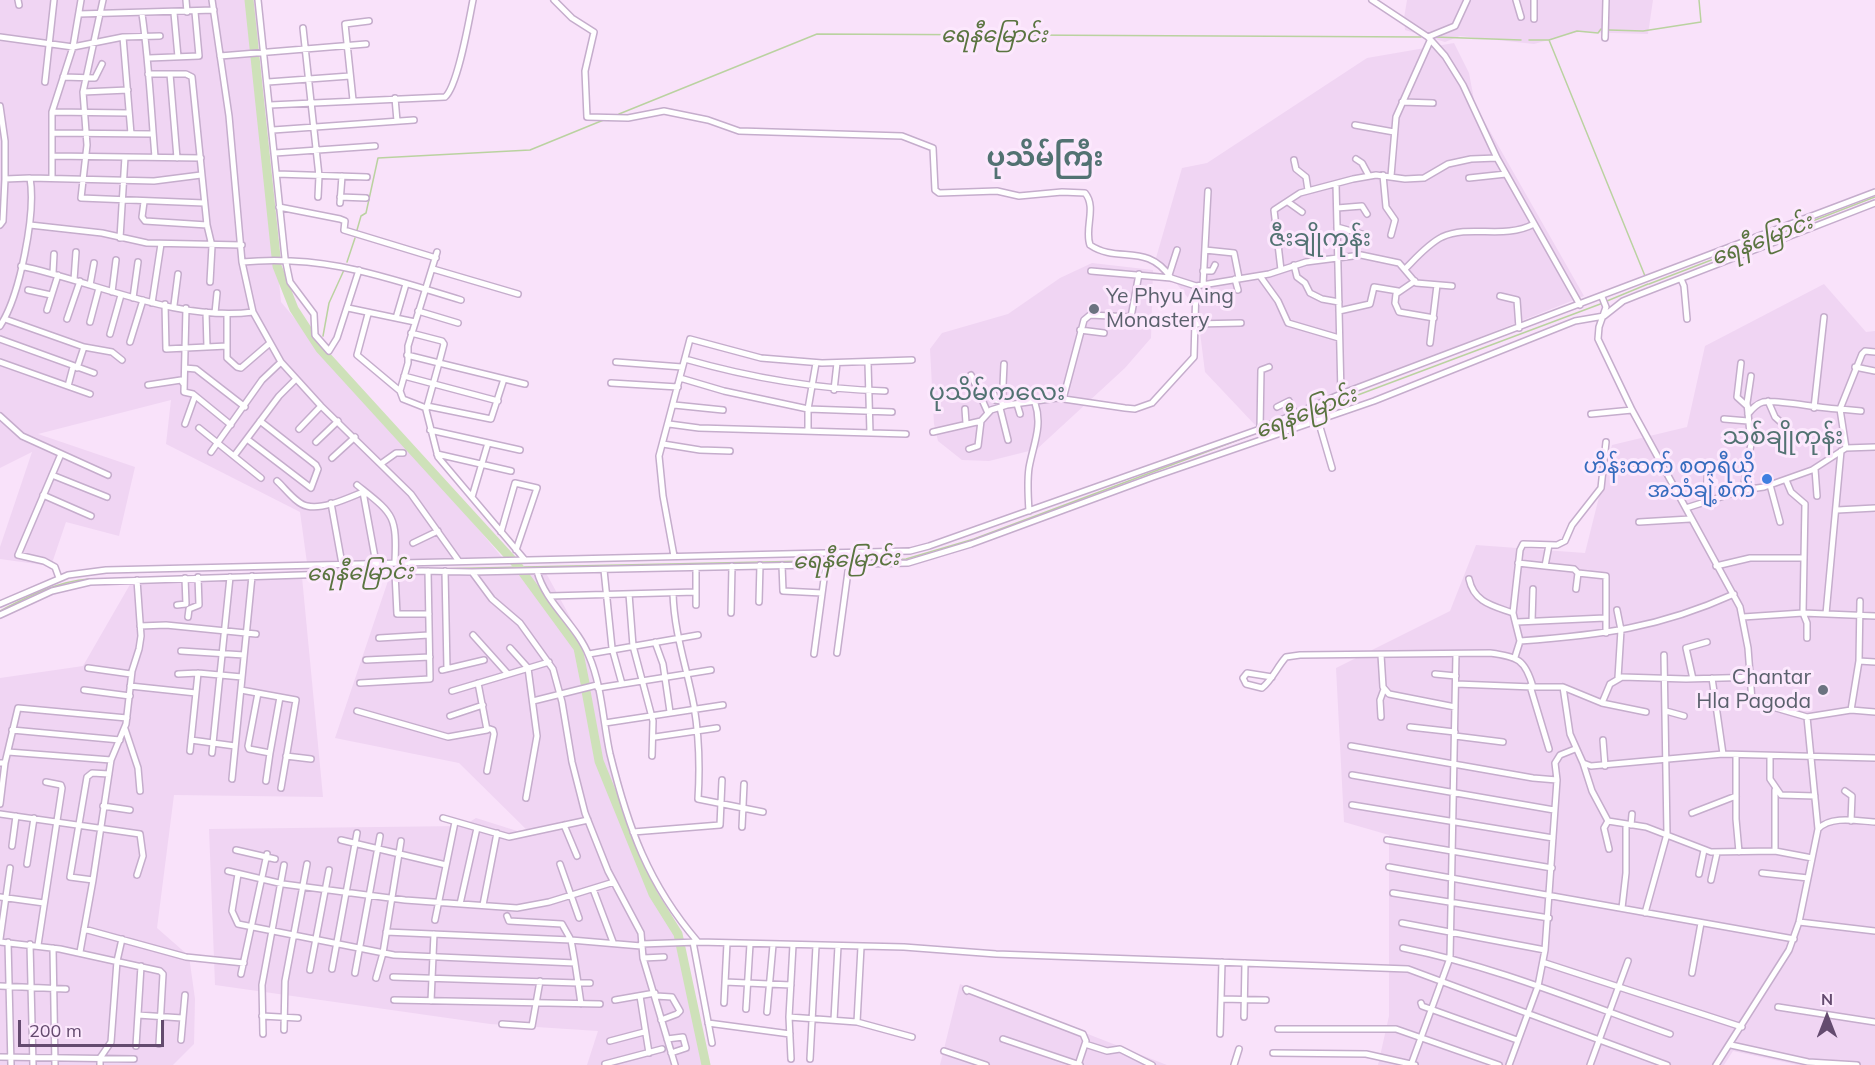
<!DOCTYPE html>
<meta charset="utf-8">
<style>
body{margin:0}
#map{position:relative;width:1875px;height:1065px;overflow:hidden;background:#f9e2fa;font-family:Mulish,sans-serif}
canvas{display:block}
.north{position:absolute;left:1797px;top:987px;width:60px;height:60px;-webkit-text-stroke:4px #fce8fd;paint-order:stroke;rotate:0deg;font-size:16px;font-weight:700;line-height:24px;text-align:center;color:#644b6f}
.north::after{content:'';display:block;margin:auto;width:21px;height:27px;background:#644b6f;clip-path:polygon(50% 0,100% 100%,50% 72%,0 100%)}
.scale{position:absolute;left:18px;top:1020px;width:146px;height:27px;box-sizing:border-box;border:3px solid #644b6f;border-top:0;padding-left:8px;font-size:18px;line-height:21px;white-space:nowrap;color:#644b6f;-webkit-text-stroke:4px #fce8fd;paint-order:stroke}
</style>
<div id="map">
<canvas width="1875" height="1065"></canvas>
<div class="north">N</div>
<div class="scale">200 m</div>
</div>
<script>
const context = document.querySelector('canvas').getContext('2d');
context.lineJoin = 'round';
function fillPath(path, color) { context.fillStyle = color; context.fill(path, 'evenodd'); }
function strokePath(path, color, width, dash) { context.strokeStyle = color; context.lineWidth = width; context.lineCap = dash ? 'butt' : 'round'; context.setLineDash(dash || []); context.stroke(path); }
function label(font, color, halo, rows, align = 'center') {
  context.font = font + ' Mulish,"Noto Sans Myanmar",sans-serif'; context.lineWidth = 6; context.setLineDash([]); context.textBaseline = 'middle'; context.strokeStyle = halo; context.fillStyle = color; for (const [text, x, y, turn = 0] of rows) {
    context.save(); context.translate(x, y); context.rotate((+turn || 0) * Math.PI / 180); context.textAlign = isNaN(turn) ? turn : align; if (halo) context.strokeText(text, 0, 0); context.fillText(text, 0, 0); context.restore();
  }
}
fillPath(new Path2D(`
 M0,0H261L257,56L281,302L376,416L451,496L505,561L307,563L300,512L166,444L171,400L38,434L135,467L119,536L66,522L51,566L0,559V547L32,452L0,468Z
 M1407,0H1653L1648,34L1578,32L1534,44L1460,36L1445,42L1405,30L1404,18Z
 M1454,43L1469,73L1475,105L1584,296L1256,426L1205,372L1197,309L1156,258L1182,168L1207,163L1367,58Z
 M1092,263L1153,270L1151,338L1125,368L1037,449L989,461L962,460L938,441L934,424L930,349L942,333L1008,314L1060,278Z
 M1824,284L1866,332L1875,331V1065H1798L1733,1051L1724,1065H1378L1389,1016V835L1344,822L1336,668L1450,611L1476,545L1585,553L1612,445L1687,427L1705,346Z
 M525,571L546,573L586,646L633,827L683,942L710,1065H587L598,1031L490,1024L215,985L209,829L463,826L476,818L533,836L459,763L335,738L390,575Z
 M302,577L323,797L174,795L157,928L189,956L195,999L194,1044L173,1065H0V678L83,666L132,581Z
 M960,984L1167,1065H940Z`), '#f0d5f3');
strokePath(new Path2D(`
 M1609,30L1643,31L1701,22L1699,0
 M1435,37L1521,40
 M1529,40H1549L1577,31L1598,33L1601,29
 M1549,40L1645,276
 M619,114L817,34L1421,37
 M357,230L361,216L366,213L378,158L530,150L606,119
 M347,262L355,238
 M1649,284L1875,197
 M1607,301L1648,284
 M323,336L329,303L344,270
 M430,569L906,559L974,539L1603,303
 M115,579L389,569
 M0,611C27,597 58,581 89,579`), '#bad2a0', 1.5);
strokePath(new Path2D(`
 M249,0L277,266L294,309L320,349L518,566L578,648L585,683
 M586,691L599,761L653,894L678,934L706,1065`), '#cee1b9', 9);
const minor = new Path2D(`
 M18,0L19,5
 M103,0L83,92L87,145L81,198L204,203
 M186,0L187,12
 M212,0L229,116L242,262L253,312L281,362L321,406L411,494L458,560
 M258,0L285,258L290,282L314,314L315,335L329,351L337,338L359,270
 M554,0L572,18L594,32L585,71L587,117L628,118L664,111L708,120L739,131L902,136L933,148L935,190L939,193L997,191L1019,196L1062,192L1085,193C1097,207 1084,229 1090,245C1118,264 1147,242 1171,278
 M1372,0L1428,37L1445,56L1463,85L1497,158L1580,305
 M1516,0L1521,17
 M1534,0V19
 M174,13L178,57
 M79,14L214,10
 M142,14C149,62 151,109 155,157
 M303,28L319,176L318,197
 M0,37L73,47L123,37L160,36
 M123,37L131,134
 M1428,37L1455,26L1467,0
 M1605,38L1606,0
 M220,56L366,44
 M149,58L199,56L195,12
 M148,74H186L192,77L207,225L212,246L210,282
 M170,74L177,158
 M63,77L95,78L102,64
 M45,82L54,0
 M268,82L350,76
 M83,92L128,90
 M395,98L397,121
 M353,100L345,24L369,21
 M1402,102L1433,103
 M270,105L445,97C458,86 469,20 473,0
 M0,106L5,141V179L30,178C36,213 20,296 0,326
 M52,112L129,113
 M1355,125L1394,132
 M273,130L414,120
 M52,133L153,134
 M275,153L375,146
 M52,156L201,158
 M1356,159L1362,163L1369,176
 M1294,160L1296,169L1306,177L1308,190
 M277,174L367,177
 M1383,175L1386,207L1395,220L1391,235
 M1391,176L1396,117L1430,41
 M30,178L154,181L201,175
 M52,178V112L73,47L81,0
 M1469,178L1506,174
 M1336,184L1341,394
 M340,197L366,198
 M144,202L142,217L145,221L207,225
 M1288,202L1302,212
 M340,203L342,176
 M279,207L340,219L345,221L344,230L436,258
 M1337,208L1362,206L1367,214
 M0,225L3,221L5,179
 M30,225L102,233L147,243L242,245
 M1337,227L1362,234
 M120,238L125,157
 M1205,250L1234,253L1239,278
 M242,262C324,254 384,277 461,300
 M1294,265L1297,277L1305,283L1310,293L1322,299L1339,302
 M21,266C95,282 178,322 253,312
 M1406,268C1416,258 1428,244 1442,237C1471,224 1503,240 1534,224
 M433,269L518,294
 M1281,270L1274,210L1300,193L1353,179L1376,175L1405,179L1424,178L1448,164L1471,159L1497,158
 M1203,271H1212L1215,265
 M53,273L54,254
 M1169,275L1177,250
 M1260,276L1278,301L1288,323L1339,338
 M1235,279L1238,290
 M1681,279L1684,286L1687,319
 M74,280L76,252
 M1415,281L1396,294L1395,303L1399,312L1434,318
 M90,285L94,263
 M1203,285L1208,191
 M1196,286L1269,274L1306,262L1361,255L1399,263L1416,283L1452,286
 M28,290L51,295
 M112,292L116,260
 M1500,296L1517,300L1519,328
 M1602,297L1606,307L1599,327L1598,339L1632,410L1740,607L1748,648L1752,701L1807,717L1818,829
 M133,298L138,262
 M152,303L161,244
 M165,304L166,349L227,346
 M174,305L178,274
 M186,308L184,392L193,394L231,425
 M348,308L415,322
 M47,310L58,275
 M418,311L458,323
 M1339,311L1370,304L1374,287L1398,291
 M206,312L207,347
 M215,313L217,293
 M368,314L357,355L400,391
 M227,315V358L237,367L241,368L270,343
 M396,318L406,284
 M5,319L84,347L112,352L122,360
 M67,319L80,281
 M90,322L99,288
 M1195,324L1241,323
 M1080,330L1104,333
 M110,334L121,295
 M0,339L94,373
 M130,342L143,300
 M1430,343L1437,285
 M407,355L439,363L444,344L442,341L411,333
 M685,359C751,378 816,389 885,391
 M0,362L90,394
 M616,362L682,367
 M868,363L870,433
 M1741,363L1737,397L1748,407
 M1855,367L1875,371
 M77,368L84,347
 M185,368L196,369L245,407
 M971,375L988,413
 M404,376L498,401
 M680,378L724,391L808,409L892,412
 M611,383L678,387
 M148,385L181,380L183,383
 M68,386L73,367
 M834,390L837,363
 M994,394L995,400L1002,401
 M1063,399L1084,320L1090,315L1131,317L1139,274
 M1768,401L1775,417L1785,426
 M1017,404L1020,414
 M674,405L723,410
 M427,406L491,419L504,379
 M1002,407L1004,364
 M1277,407L1289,401L1295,414
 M426,408L403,399L400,391L408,363V346L437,252
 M1000,408L1008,440
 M1814,408L1824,317
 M965,409L966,423
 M1861,411L1840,409L1862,354L1865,351L1875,352
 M1591,414L1632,410
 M1748,414C1752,409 1756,404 1763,402C1775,399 1821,409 1840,409L1846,448
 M0,416L22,436L108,475
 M1724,419L1748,421
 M1318,420L1332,468
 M185,424L195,396
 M669,424L699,428L906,434
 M199,428L261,478
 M299,429L321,406
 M1260,429L1261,370L1269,367
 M430,430L520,450
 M808,431V409L816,363
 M933,432L981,421L991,410L1007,405L1057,398L1125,408L1135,409L1152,403L1194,357L1196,286L1171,278L1091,271
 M247,439L311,488L318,469L316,465L260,421
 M316,442L338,421
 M663,444L700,450L730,451
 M969,449L978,446L981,421
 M211,452L262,380L281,362
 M437,454L511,471
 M234,456L279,396L296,379
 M332,458L355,437
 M382,463L396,453H403
 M1815,469L1817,496
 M1624,470L1662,467
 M52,475L107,497
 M1786,480L1791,492L1805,504L1803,613L1807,623V638
 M277,481C285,488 296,504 307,506C323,510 348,498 363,492L367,494
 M357,485C393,514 397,514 395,562
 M1770,485L1780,522
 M1743,490L1751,444L1747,403L1751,376
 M363,492L376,563
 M43,495L91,516
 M472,497L488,443
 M1706,500L1708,466
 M331,503L342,564
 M1686,508L1743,490L1764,487L1812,470L1846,448L1875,447
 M1837,510L1875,508
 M1029,511C1028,496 1027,482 1029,468C1033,445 1043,426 1035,403
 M1639,522L1690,519
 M501,532L515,483L537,488L516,550
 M413,543L438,531
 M674,556L663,496L659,456L690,339L761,358L822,363L912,360
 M525,560L438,457L426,410L439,363L525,384
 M1518,563L1545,566L1549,545
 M782,565L783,591L822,593
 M1545,566L1574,569L1578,573L1606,576V633
 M1716,566L1750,558H1804
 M696,568V605
 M604,570L612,648L622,684
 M445,571L447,669
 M537,571C545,603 577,625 589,656C602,686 603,722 610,754C628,827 648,884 698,942
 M472,572L908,563L971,544L1153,477L1374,401L1575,321L1604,316L1623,301L1638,295L1875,203
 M395,573L397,614H429
 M59,578L55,567L44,561L18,555L61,454
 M1469,579C1474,603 1494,606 1513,613L1520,641L1515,657
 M1576,589L1578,573
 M673,593C674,633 687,668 694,706C699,736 700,768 698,799L763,812
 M629,594L633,646L653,721L652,756
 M550,596L696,592
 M759,602L760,565
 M0,604L68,575L106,570L910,551L929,546L1260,429L1341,394L1875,192
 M177,605L186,604L185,578
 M1617,610L1621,630L1618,678
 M731,613L732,566
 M1513,613L1520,550L1523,544L1557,545L1565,541L1572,525L1601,488L1606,442
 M1826,614L1841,451
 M0,615L52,591L90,582L422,571L472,572L492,599L520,623L553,669L562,702L572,762L585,813L608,871L641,933L643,958L675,1065
 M188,617L189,609L199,605L198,577
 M1743,617L1803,613L1875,616
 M1532,621L1533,589
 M1517,622L1605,618
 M140,626L166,625L256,634
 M473,635L508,674
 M379,638L429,635
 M1520,641C1601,635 1659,628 1734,594
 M655,642L663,664L670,712
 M510,648L528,668L537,736L526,798
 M181,651L244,655
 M837,653L849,564
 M589,654L698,635
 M814,654L826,564
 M1381,655L1383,687L1389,694L1455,707
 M366,660L430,657
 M1859,661L1875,662
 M88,668L131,674
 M442,670L484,660
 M178,674L198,673L242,677
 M1435,674L1456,676
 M1272,677L1247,673L1243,678L1246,684L1262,688C1272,680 1277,667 1286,657L1300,655L1490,653C1518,657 1525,659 1533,687H1563L1570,734L1583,763L1591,766L1723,754L1875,758
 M1712,678L1723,754
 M1693,679L1686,648L1707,642
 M360,683L430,679L428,571
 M1456,684L1533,687
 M130,686L196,693
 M1530,686L1549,749
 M1563,687L1602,703L1610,684L1622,677L1686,679L1794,676
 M598,688L711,670
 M84,690L130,696
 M241,690L296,700L281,788
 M452,691L549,662
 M258,693L248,746L249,749L270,753L280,697
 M533,701L597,685
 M1602,703L1646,712
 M1851,710L1875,712
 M357,711L448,737L487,730L478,683
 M1666,711L1684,716
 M450,716L483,705
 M1381,717L1380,700L1384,689
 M1807,717L1851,710L1859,661L1860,601
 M605,723L723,705
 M1410,727L1455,732
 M125,729L138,768L140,791
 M12,730L120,740
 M1455,736L1503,742
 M655,737L717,728
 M191,740L235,746
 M1603,740L1605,766
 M1351,746L1533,778L1557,780
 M190,751L198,673
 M8,752L111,760
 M212,753L230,577
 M1736,755V819L1739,852
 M286,756L311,759
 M1770,757V779L1781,795L1815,796
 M0,763H5L0,804
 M5,763L18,708L127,718
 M1583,763L1592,791L1608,821L1646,827L1711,852L1775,851L1812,858
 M487,771L494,734L493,730L487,728
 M109,774L92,773L87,777L70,877L93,880L111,760L126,724L132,671L139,649L141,636L137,580
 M1352,775L1554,810
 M232,779L252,576
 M266,781L270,753
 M1775,790V851
 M1845,791L1852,796L1851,821
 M1352,805L1553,838
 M103,806L130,810
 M1692,813L1736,796
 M0,814L140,834L143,856L137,875
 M443,818L509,837L588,820
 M1608,821L1604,828L1609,849
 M564,825L577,856
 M1631,825L1632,814
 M742,827L744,784
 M633,832L720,825L722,780
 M341,840L446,865
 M1387,840L1552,868
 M12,846L16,816
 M236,850L275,859
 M27,864L34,818
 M560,864L579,918
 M1389,867L1794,939
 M228,871L283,884L405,900L517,908L549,902L614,882
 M1762,873L1808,878
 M238,874L232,911L238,924L394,955L575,963L571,940L386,932
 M1699,874L1704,850
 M1711,880L1717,853
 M593,889L613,942
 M1393,893L1549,918
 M0,897L44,903
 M460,904L477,828
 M483,905L497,833
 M1622,908L1626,873V824
 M1645,913L1667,834L1664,655
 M507,916L509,921L562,924L571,940L641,946
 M435,920L455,822
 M1799,922L1875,931
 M1402,923L1545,950L1538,986L1509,1065
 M84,929L186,957L244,963
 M0,939L10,868
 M0,942L60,949L160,971L163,974L159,1044
 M8,942L11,1065
 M693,942L712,1043
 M30,944L33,1065
 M641,944L698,942L904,947L996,954L1408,969L1667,1065
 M38,945L62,788L61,785L46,782
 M53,948L55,1065
 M1403,948C1495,966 1582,1003 1670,1034
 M1545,950L1557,780L1555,763L1560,755L1575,749
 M80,952L93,880
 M643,958L664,957
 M1545,963L1742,1027
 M332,969L357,833
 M310,970L329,870
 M355,973L380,836
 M1692,973L1701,923
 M241,974L267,854
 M393,977L578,983L575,963
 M376,978L383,953L401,841
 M725,982L791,985
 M0,986L66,989
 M967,991L966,989L1083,1034L1086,1041L1078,1065
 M640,996L649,1053
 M656,996L672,997L680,1011L677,1014L661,1020
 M1221,999L1266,1000
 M394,1000L600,1004
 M615,1000L655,993
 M431,1001L434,934
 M724,1003L727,943
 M1421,1003L1422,1006L1517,1040
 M581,1004L578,983H590
 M1778,1007L1875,1022
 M746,1009L750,944
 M767,1012L773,945
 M138,1015L182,1018
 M262,1016L298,1018
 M789,1017L857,1022L912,1037
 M1244,1017L1245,963
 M834,1020L838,946
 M857,1022L861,947
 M708,1023L790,1034
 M502,1024L532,1026L540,981
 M1278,1029H1396L1499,1065
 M284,1030L285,981L307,864
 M263,1034L262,985L284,865
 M1220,1034L1222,962
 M667,1039L683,1037L686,1048L671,1053
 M1003,1039L1080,1065
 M181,1040L185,995
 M610,1041L644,1032
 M1085,1044L1107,1051L1120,1049L1152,1065
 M1731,1045L1808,1062L1857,1065
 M136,1046L141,966
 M944,1051L986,1065
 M1273,1053L1366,1054L1415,1065
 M0,1057L134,1059
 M791,1059L789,1017L793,945
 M810,1059L816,946
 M605,1064L662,1049
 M100,1065V1058L111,1042L117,961L122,939
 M1234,1065L1239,1049
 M1411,1065L1450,958L1456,654
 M1590,1065L1628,961
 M1716,1065L1789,950L1799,922L1818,829C1831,815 1858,821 1875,822`);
strokePath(minor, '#c5adcc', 8);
strokePath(minor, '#fff', 5);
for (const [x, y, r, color] of [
 [1094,309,6,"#6b7280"],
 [1767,479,6,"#3f7fe0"],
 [1823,690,6,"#6b7280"]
]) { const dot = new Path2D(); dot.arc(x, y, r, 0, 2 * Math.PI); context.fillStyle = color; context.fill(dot); strokePath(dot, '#fce8fd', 2); }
label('21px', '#5b616d', '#fce8fd', [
 ["Ye Phyu Aing",1106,297],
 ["Monastery",1106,321],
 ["Chantar",1811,678,"right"],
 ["Hla Pagoda",1811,702,"right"]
], 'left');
label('21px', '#366cbe', '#fce8fd', [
 ["ဟိန်းထက် စတူရီယို",1755,467],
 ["အသံချဲ့စက်",1755,491]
], 'right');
label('italic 22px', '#5a7440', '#fce8fd', [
 ["ရေနီမြောင်း",994,35],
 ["ရေနီမြောင်း",1762,240,-21],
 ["ရေနီမြောင်း",1306,413,-21],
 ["ရေနီမြောင်း",846,560,-2],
 ["ရေနီမြောင်း",360,573,-1]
]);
label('24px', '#527272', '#fce8fd', [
 ["ဇီးချိုကုန်း",1320,239],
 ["ပုသိမ်ကလေး",997,393],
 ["သစ်ချိုကုန်း",1783,437]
]);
label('bold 27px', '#527272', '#fce8fd', [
 ["ပုသိမ်ကြီး",1045,158]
]);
</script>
